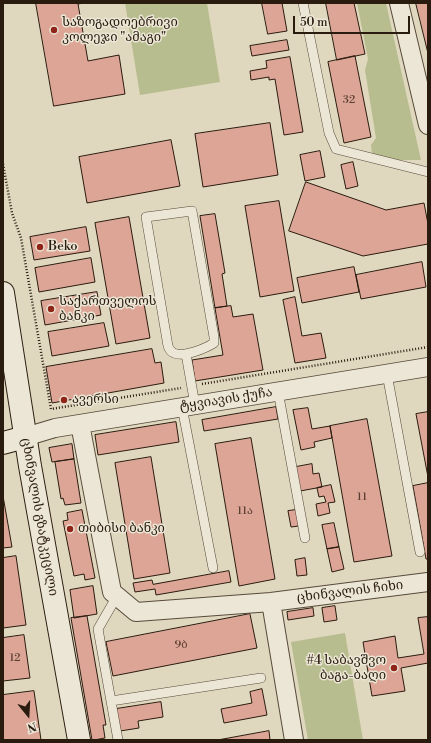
<!DOCTYPE html>
<meta charset="utf-8">
<style>
body{margin:0}
#map{position:relative;width:431px;height:743px;overflow:hidden;background:#e0d8be;font-family:"Libre Bodoni",serif}
canvas{display:block}
.frame{position:absolute;inset:0;border:4px solid #2a1b0f;pointer-events:none}
.north{position:absolute;left:8px;top:695px;width:40px;height:40px;-webkit-text-stroke:3px #ebe6d5;paint-order:stroke;rotate:162deg;font-size:11px;font-weight:700;line-height:16px;text-align:center;color:#2a1b0f}
.north::after{content:'';display:block;margin:auto;width:14px;height:18px;background:#2a1b0f;clip-path:polygon(50% 0,100% 100%,50% 72%,0 100%)}
.scale{position:absolute;left:293px;top:16px;width:117px;height:18px;box-sizing:border-box;border:2px solid #2a1b0f;border-top:0;padding-left:5px;font-size:12px;line-height:14px;white-space:nowrap;color:#2a1b0f;-webkit-text-stroke:3px #ebe6d5;paint-order:stroke}
</style>
<div id="map">
<canvas width="431" height="743"></canvas>
<div class="frame"></div>
<div class="north">N</div>
<div class="scale">50 m</div>
</div>
<script>
const context = document.querySelector('canvas').getContext('2d');
context.lineJoin = 'round';
function fillPath(path, color) { context.fillStyle = color; context.fill(path, 'evenodd'); }
function strokePath(path, color, width, dash) { context.strokeStyle = color; context.lineWidth = width; context.lineCap = dash ? 'butt' : 'round'; context.setLineDash(dash || []); context.stroke(path); }
function label(font, color, halo, rows, align = 'center') {
  context.font = font + ' "Libre Bodoni","Noto Serif Georgian",serif'; context.lineWidth = 3; context.setLineDash([]); context.textBaseline = 'middle'; context.strokeStyle = halo; context.fillStyle = color; for (const [text, x, y, turn = 0] of rows) {
    context.save(); context.translate(x, y); context.rotate((+turn || 0) * Math.PI / 180); context.textAlign = isNaN(turn) ? turn : align; if (halo) context.strokeText(text, 0, 0); context.fillText(text, 0, 0); context.restore();
  }
}
fillPath(new Path2D(`
 M125,3H207L220,82L140,95Z
 M357,3H386L421,160H398L372,154L371,145L376,138L365,70L368,59Z
 M345,633L363,740H308L291,642Z`), '#b7bd8e');
const building = new Path2D(`
 M36,3H84L78,4L88,61L119,55L125,94L54,106Z
 M262,3H282L287,31L268,34Z
 M326,3H354L365,54L337,60Z
 M416,3H428V53Z
 M287,40L289,50L252,56L250,46Z
 M355,56L371,137L344,143L328,62Z
 M290,57L303,132L284,135L275,79L269,80V77L251,80L250,71L267,68L266,61Z
 M270,123L278,175L203,187L195,134Z
 M171,140L180,186L87,203L79,157Z
 M320,151L325,177L305,181L300,155Z
 M353,162L358,186L346,189L341,165Z
 M306,182L386,210L424,203L428,224V244L363,256L289,231Z
 M279,201L294,291L260,297L245,206Z
 M215,214L225,273L222,274L227,306L215,308L200,216Z
 M129,217L150,338L116,344L95,223Z
 M86,227L90,251L34,260L30,237Z
 M91,258L95,282L39,292L35,268Z
 M422,262L426,287L361,299L356,275Z
 M354,267L359,292L302,303L297,278Z
 M97,292L101,315L45,325L41,301Z
 M295,297L302,336L321,333L326,358L295,363L283,300Z
 M231,306L233,317L253,314L263,370L195,381L192,360L223,355L215,308Z
 M104,323L109,346L52,356L48,332Z
 M152,349L155,363L161,362L164,383L52,403L46,367Z
 M276,407L278,419L204,431L202,420Z
 M308,408L312,429L330,426L332,438L314,442L315,447L301,450L293,410Z
 M428,412V477L416,414Z
 M367,419L392,556L354,562L330,426Z
 M176,422L179,442L98,455L95,435Z
 M251,438L275,579L239,586L215,444Z
 M72,444L74,459L52,462L49,448Z
 M151,457L170,573L134,579L115,463Z
 M74,459L81,503L65,505L63,498L61,499L55,462Z
 M312,464L313,474L319,473L322,487L300,491L296,467Z
 M428,483V559H426L413,486Z
 M331,485L335,502L328,503L330,513L318,516L316,504L326,502L324,496L319,497L317,488Z
 M3,496L12,547L3,548Z
 M82,510L95,578L85,580L84,574L74,576L63,521L68,520L67,513Z
 M296,510L299,526L291,527L288,511Z
 M334,523L339,547L327,549L322,525Z
 M339,547L344,569L332,572L327,549Z
 M16,556L26,625L3,628V558Z
 M305,558L307,575L297,576L295,560Z
 M229,571L231,582L156,595L155,589L135,592L133,583L152,580L153,584Z
 M93,586L97,614L74,618L70,590Z
 M335,606L337,620L324,622L322,608Z
 M313,608L314,616L288,620L287,612Z
 M250,614L257,648L113,676L106,642Z
 M87,616L106,725H103L105,738L94,740H92L71,618Z
 M428,617V663L401,668L405,691L372,696L363,642L395,636L398,658L424,654L418,618Z
 M24,635L30,678L3,681V638Z
 M262,689L267,715L224,723L221,709L252,703L250,692Z
 M34,691L41,740H3V695Z
 M161,702L163,717L138,721L139,728L120,731L116,709Z
 M269,731L270,740H218Z`);
fillPath(building, '#dda596');
strokePath(building, '#2a1b0f', 1);
const service = new Path2D(`
 M303,3L329,133L336,149L428,172
 M192,211L214,337V343C206,348 183,358 174,353C171,352 169,349 168,346L146,217Z
 M186,354L195,405
 M387,374L420,552
 M278,391L305,538
 M182,407L213,568
 M117,596L98,629L118,740
 M111,701L261,678`);
const minor = new Path2D(`
 M399,3L428,125
 M80,424L112,592L136,612L271,602L428,582
 M25,437L55,428L428,367
 M271,602L294,740`);
const secondary = new Path2D(`
 M3,293L30,466L79,740
 M3,443L25,437`);
strokePath(service, '#584a3b', 10);
strokePath(minor, '#584a3b', 20);
strokePath(secondary, '#2a1b0f', 24);
strokePath(new Path2D(`
 M3,164L12,213L21,238L51,409L181,388
 M202,384L428,347`), '#2a1b0f', 2.5, [1, 2]);
strokePath(service, '#ebe6d5', 9);
strokePath(minor, '#ebe6d5', 18);
strokePath(secondary, '#ebe6d5', 22);
for (const [x, y, r, color] of [
 [54,30,4,"#8f2418"],
 [40,247,4,"#8f2418"],
 [51,309,4,"#8f2418"],
 [64,400,4,"#8f2418"],
 [70,529,4,"#8f2418"],
 [394,668,4,"#8f2418"]
]) { const dot = new Path2D(); dot.arc(x, y, r, 0, 2 * Math.PI); context.fillStyle = color; context.fill(dot); strokePath(dot, '#ebe6d5', 1.5); }
label('11px', '#573e31', null, [
 ["32",349,100],
 ["11",362,497],
 ["11ა",245,511],
 ["9ბ",181,645],
 ["12",15,658]
]);
label('13px', '#2a1b0f', '#ebe6d5', [
 ["საზოგადოებრივი",62,23],
 ["კოლეჯი \"ამაგი\"",62,38],
 ["Beko",48,247],
 ["საქართველოს",59,302],
 ["ბანკი",59,317],
 ["ავერსი",72,400],
 ["თიბისი ბანკი",78,529],
 ["#4 საბავშვო",386,661,"right"],
 ["ბაგა-ბაღი",386,676,"right"]
], 'left');
label('13px', '#2a1b0f', '#ebe6d5', [
 ["ტყვიავის ქუჩა",226,400,-9],
 ["ცხინვალის გზატკეცილი",39,517,80],
 ["ცხინვალის ჩიხი",350,592,-7]
]);
</script>
